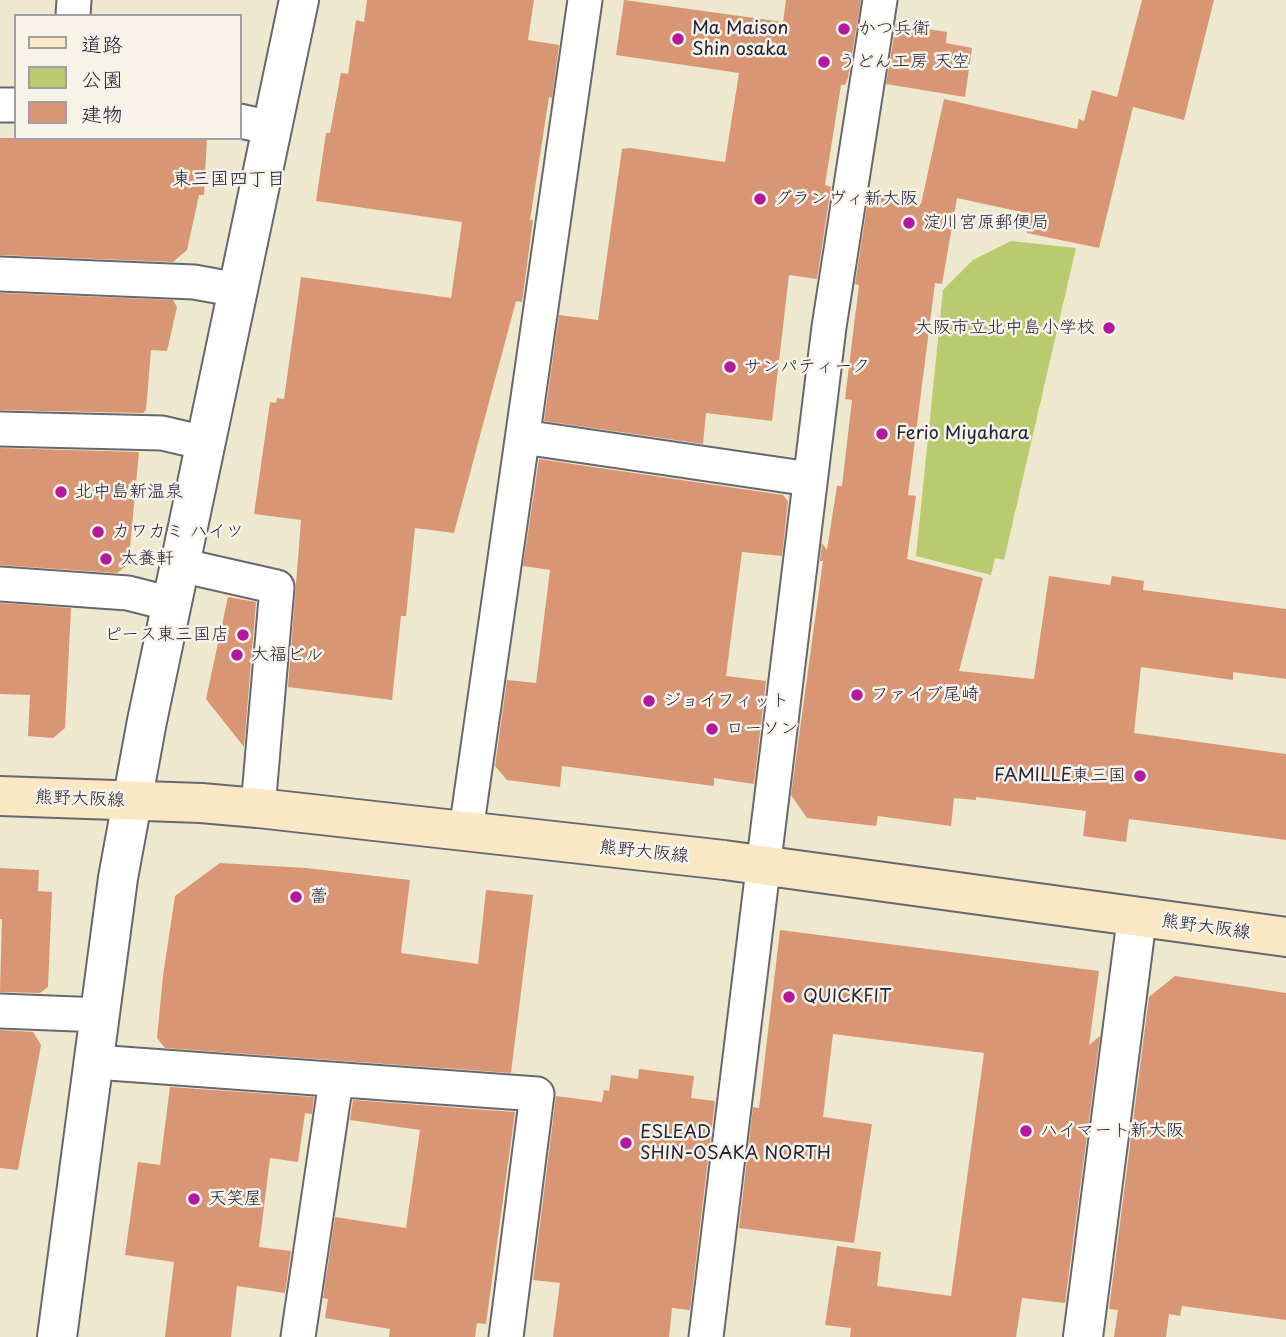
<!DOCTYPE html>
<meta charset="utf-8">
<style>
body{margin:0}
#map{position:relative;width:1286px;height:1337px;overflow:hidden;background:#ede8ce;font-family:"Playpen Sans","Klee One",sans-serif}
canvas{display:block}
.legend{position:absolute;left:14px;top:14px;width:228px;height:126px;box-sizing:border-box;background:#f7f3e8;border:2px solid #a29fa3;margin:0;padding:9px 12px;list-style:none;font-size:21px;color:#22223b}
.legend li{display:flex;align-items:center;gap:14px;height:35px}
.legend b{width:35px;border:2px solid #a29fa3}
</style>
<div id="map">
<canvas width="1286" height="1337"></canvas>
<ul class="legend">
<li><b style="height:9px;background:#fae7c3"></b>道路</li>
<li><b style="height:19px;background:#b9cb6e"></b>公園</li>
<li><b style="height:19px;background:#d99674"></b>建物</li>
</ul>
</div>
<script>
const context = document.querySelector('canvas').getContext('2d');
context.lineJoin = 'round';
function fillPath(path, color) { context.fillStyle = color; context.fill(path, 'evenodd'); }
function strokePath(path, color, width, dash) { context.strokeStyle = color; context.lineWidth = width; context.lineCap = dash ? 'butt' : 'round'; context.setLineDash(dash || []); context.stroke(path); }
function label(font, color, halo, rows, align = 'center') {
  context.font = font + ' "Playpen Sans","Klee One",sans-serif'; context.lineWidth = 5; context.setLineDash([]); context.textBaseline = 'middle'; context.strokeStyle = halo; context.fillStyle = color; for (const [text, x, y, turn = 0] of rows) {
    context.save(); context.translate(x, y); context.rotate((+turn || 0) * Math.PI / 180); context.textAlign = isNaN(turn) ? turn : align; if (halo) context.strokeText(text, 0, 0); context.fillText(text, 0, 0); context.restore();
  }
}
fillPath(new Path2D(`
 M1011,241L1076,248L1004,560L995,558L991,575L916,556L943,290L973,260Z`), '#b9cb6e');
fillPath(new Path2D(`
 M367,0H534L528,40L559,45L552,98L549,97L530,220H533L522,302L516,301L454,533L415,528L406,616H401L392,700L288,687L301,520L254,514L270,402L276,403L277,398L284,399L301,277L451,298L462,222L316,201L326,133H330L341,73L348,74L356,20L364,22Z
 M624,0L783,22L786,0H861L848,78L845,85H841L825,185L831,187L817,279L789,275L772,421L706,413L703,444L544,421L559,315L598,320L622,149L630,148L725,162L739,73L616,55Z
 M1142,0H1214L1184,120L1133,107L1099,248L1027,233L1031,214L957,198L942,284L935,283L908,495L916,496L907,559L983,578L959,671L1034,679L1049,576L1110,585L1112,576L1144,581L1143,590L1286,609V679L1233,672V680L1141,667L1134,733L1286,754V840L1129,819L1126,842L1083,836L1086,811L976,797V800L954,798L951,826L878,816L876,826L807,818L791,795L823,561H820L822,543L827,550L837,486H842L852,400L845,399L859,285L855,284L869,194L921,204L944,99L1077,129L1079,119L1084,121L1092,90L1117,97Z
 M896,24L947,32L946,43L972,48L965,97L886,84Z
 M0,138H207L204,195H199L187,250L173,262L0,255Z
 M0,293L173,300L177,307L167,351L151,350L146,410L143,413L0,410Z
 M0,448L139,452L130,547H128L125,567L117,573L0,565Z
 M539,459L783,495L788,501L782,556L742,552L726,676L766,681L754,784L714,778V786L562,766L560,787L507,780L495,766L507,680L536,683L550,570L523,566Z
 M228,597L256,602L244,747L206,699Z
 M0,603L71,608L65,728L53,738L28,736L30,695L0,694Z
 M220,863L306,868L410,880L401,953L478,964L486,890L533,895L511,1073L165,1048L157,1038L163,976L175,896Z
 M0,868L39,870L38,891L52,892L48,987L40,993L0,992L2,919H0Z
 M780,930L1099,971L1089,1045L1100,1036L1065,1303L1022,1298L1016,1337H850L851,1328L825,1325L837,1246L881,1252L877,1286L951,1296L984,1053L833,1034L823,1117L872,1124L854,1243L739,1228L753,1107L759,1108Z
 M1175,976L1286,993V1320L1182,1306L1180,1316L1169,1314L1166,1337H1114L1118,1310L1109,1309L1149,997Z
 M0,1030L33,1032L41,1045L18,1170L0,1168Z
 M639,1069L694,1076L691,1098L715,1101L690,1310L672,1308L669,1337H553L560,1283L533,1280L556,1096L602,1102L604,1090L609,1091L611,1075L638,1079Z
 M170,1087L314,1097L312,1114L305,1113L298,1162L270,1158L259,1247L291,1251L285,1293L237,1286L231,1337H165L174,1262L125,1255L138,1162L160,1165Z
 M353,1100L515,1112L486,1324L477,1323L475,1337H389L390,1329L325,1318L328,1299L323,1298L335,1217L406,1228L420,1130L350,1120Z`), '#d99674');
const minor = new Path2D(`
 M73,16L74,0
 M0,105H16
 M240,121L272,128
 M0,274L194,282L238,290
 M0,429L162,433L205,443
 M523,437L810,479
 M180,565L277,587L258,808
 M0,584L128,593L171,604
 M466,831L585,0
 M0,1011L101,1015
 M95,1062L537,1094L506,1337
 M298,1337L336,1081
 M706,1337L829,327L880,0`);
const tertiary = new Path2D(`
 M57,1337L118,878L147,721L299,0
 M1083,1337L1137,917`);
const secondary = new Path2D(`
 M0,796L201,803L258,808L724,860L1286,937`);
strokePath(minor, '#69676e', 37);
strokePath(tertiary, '#69676e', 42);
strokePath(secondary, '#69676e', 42);
strokePath(minor, '#fff', 33);
strokePath(tertiary, '#fff', 38);
strokePath(secondary, '#fae7c3', 38);
for (const [x, y, r, color] of [
 [844,29,7,"#b5179e"],
 [678,39,7,"#b5179e"],
 [824,62,7,"#b5179e"],
 [760,199,7,"#b5179e"],
 [909,223,7,"#b5179e"],
 [1109,328,7,"#b5179e"],
 [730,367,7,"#b5179e"],
 [882,434,7,"#b5179e"],
 [61,492,7,"#b5179e"],
 [98,532,7,"#b5179e"],
 [106,559,7,"#b5179e"],
 [243,635,7,"#b5179e"],
 [237,655,7,"#b5179e"],
 [857,695,7,"#b5179e"],
 [649,701,7,"#b5179e"],
 [712,729,7,"#b5179e"],
 [1140,776,7,"#b5179e"],
 [296,897,7,"#b5179e"],
 [789,997,7,"#b5179e"],
 [1026,1131,7,"#b5179e"],
 [626,1143,7,"#b5179e"],
 [194,1199,7,"#b5179e"]
]) { const dot = new Path2D(); dot.arc(x, y, r, 0, 2 * Math.PI); context.fillStyle = color; context.fill(dot); strokePath(dot, '#f7f3e8', 2.5); }
label('18px', '#22223b', '#f7f3e8', [
 ["Ma Maison",692,29],
 ["Shin osaka",692,50],
 ["かつ兵衛",858,29],
 ["うどん工房 天空",838,62],
 ["グランヴィ新大阪",774,199],
 ["淀川宮原郵便局",923,223],
 ["大阪市立北中島小学校",1095,328,"right"],
 ["サンパティーク",744,367],
 ["Ferio Miyahara",896,434],
 ["北中島新温泉",75,492],
 ["カワカミ ハイツ",112,532],
 ["太養軒",120,559],
 ["ピース東三国店",229,635,"right"],
 ["大福ビル",251,655],
 ["ファイブ尾崎",871,695],
 ["ジョイフィット",663,701],
 ["ローソン",726,729],
 ["FAMILLE東三国",1126,776,"right"],
 ["蕾",310,897],
 ["QUICKFIT",803,997],
 ["ハイマート新大阪",1040,1131],
 ["ESLEAD",640,1133],
 ["SHIN-OSAKA NORTH",640,1154],
 ["天笑屋",208,1199]
], 'left');
label('18px', '#22223b', '#f7f3e8', [
 ["熊野大阪線",80,799,2],
 ["熊野大阪線",644,852,6],
 ["熊野大阪線",1206,927,8]
]);
label('19px', '#22223b', '#f7f3e8', [
 ["東三国四丁目",229,180]
]);
</script>
